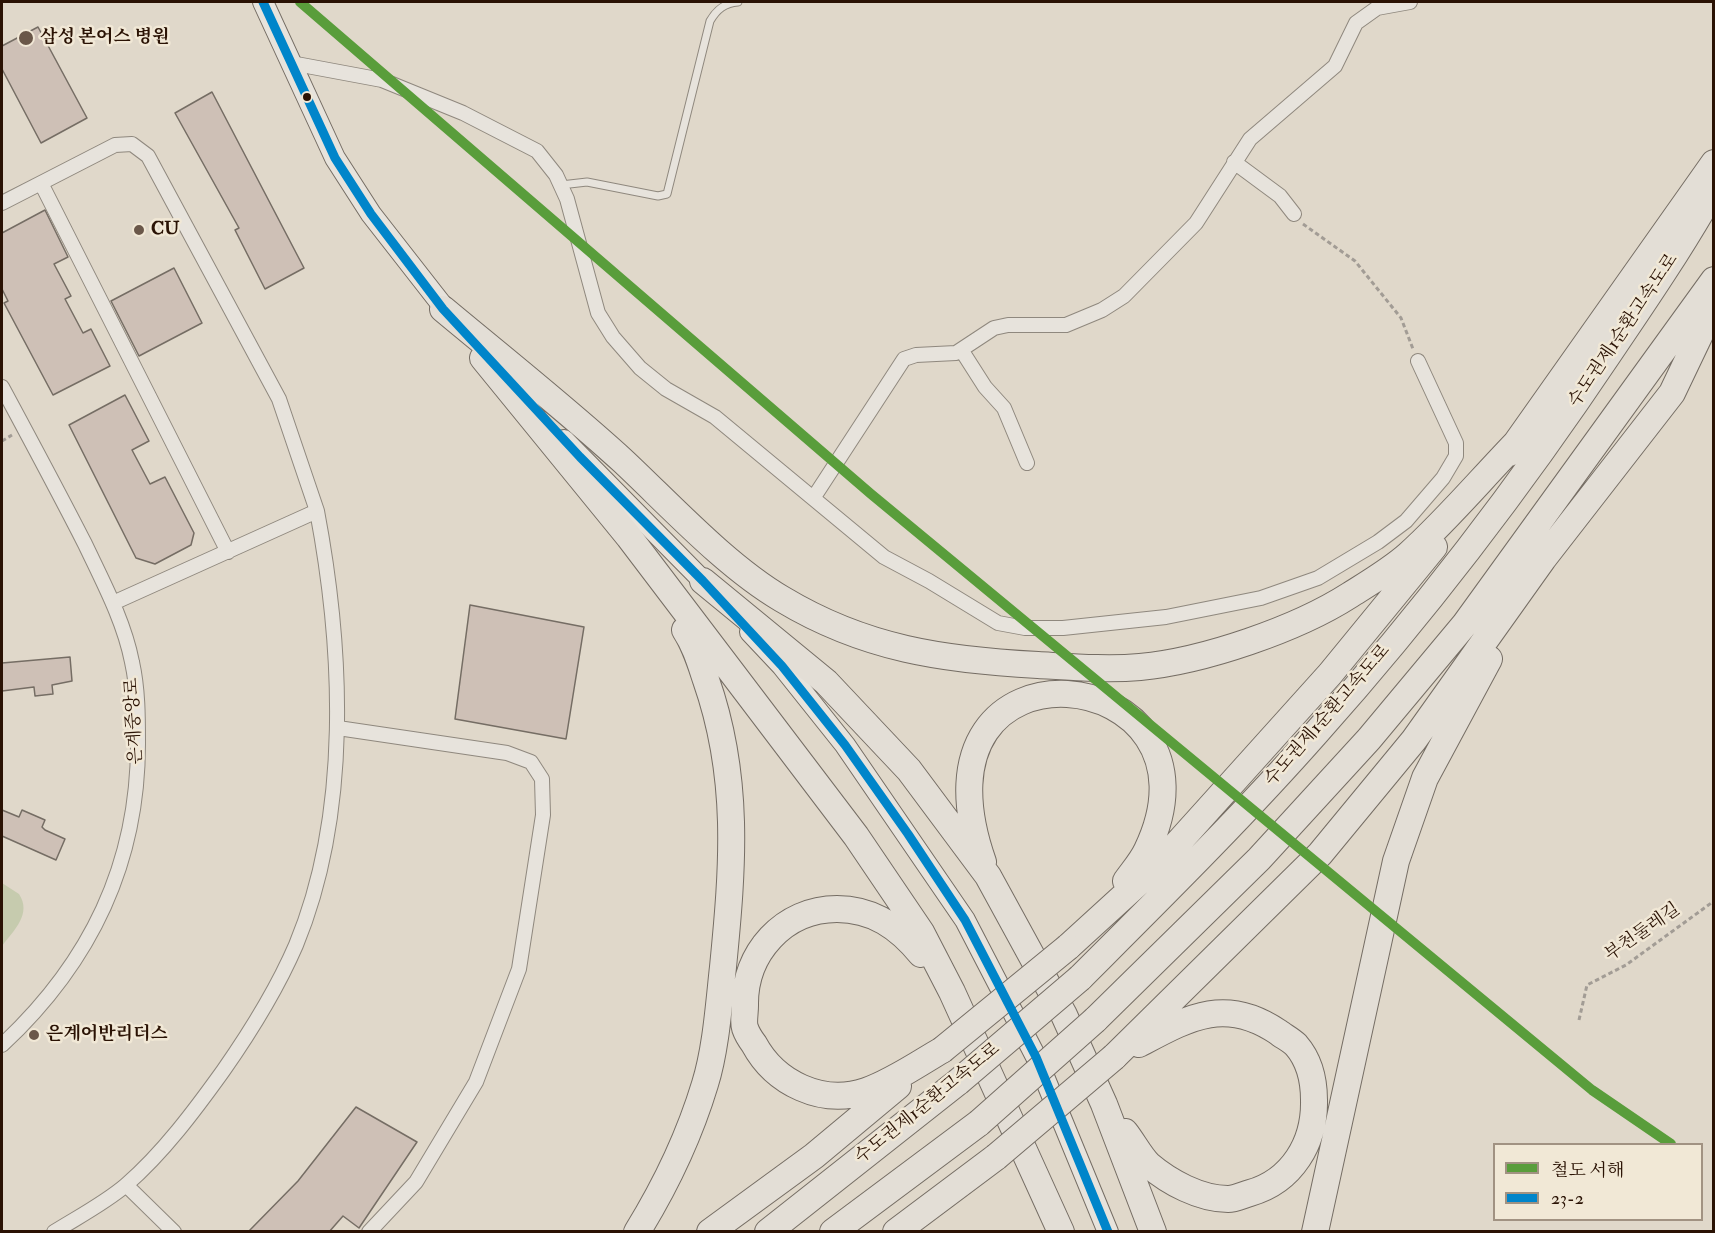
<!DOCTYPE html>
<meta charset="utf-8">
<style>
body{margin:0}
#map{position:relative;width:1715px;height:1233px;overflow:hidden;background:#e0d8ca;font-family:"IM FELL Double Pica","Noto Serif KR",serif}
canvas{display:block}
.frame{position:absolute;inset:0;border:3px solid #2a1204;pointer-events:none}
.legend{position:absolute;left:1493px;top:1143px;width:210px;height:78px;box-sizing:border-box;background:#f1e8d6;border:2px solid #a19282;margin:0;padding:8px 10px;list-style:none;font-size:18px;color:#2a1204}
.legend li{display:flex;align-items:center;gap:12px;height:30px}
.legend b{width:30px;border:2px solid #a19282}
</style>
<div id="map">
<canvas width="1715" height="1233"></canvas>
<div class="frame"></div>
<ul class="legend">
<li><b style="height:8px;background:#599d3b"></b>철도 서해</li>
<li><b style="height:8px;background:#0085ca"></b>23-2</li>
</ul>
</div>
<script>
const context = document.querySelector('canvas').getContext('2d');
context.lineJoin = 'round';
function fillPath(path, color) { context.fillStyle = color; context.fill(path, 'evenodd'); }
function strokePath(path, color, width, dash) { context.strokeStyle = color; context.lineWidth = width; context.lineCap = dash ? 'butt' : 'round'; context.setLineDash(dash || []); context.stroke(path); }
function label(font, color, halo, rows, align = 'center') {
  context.font = font + ' "IM FELL Double Pica","Noto Serif KR",serif'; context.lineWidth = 5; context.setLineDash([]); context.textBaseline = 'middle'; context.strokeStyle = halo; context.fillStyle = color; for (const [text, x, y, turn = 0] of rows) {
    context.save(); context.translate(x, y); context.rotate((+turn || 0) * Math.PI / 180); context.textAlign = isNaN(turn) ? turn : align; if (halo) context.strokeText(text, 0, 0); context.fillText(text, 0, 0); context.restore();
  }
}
fillPath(new Path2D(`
 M2,883L19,894C32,914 14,930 2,946Z`), '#c6cbae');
const building = new Path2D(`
 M38,27L87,118L41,143L2,69V46Z
 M212,92L304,268L265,289L235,230L239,228L175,113Z
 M45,210L68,257L54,264L71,296L65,299L83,333L91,329L110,366L53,395L4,303L8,301L2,289V233Z
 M174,268L202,323L139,356L111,301Z
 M125,395L149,441L132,450L150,484L165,477L194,533L191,545L155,564L136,558L69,425Z
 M470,605L584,627L566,739L455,719Z
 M70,657L72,681L52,685L53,694L35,696L34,687L2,691V663Z
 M2,810L19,817L22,810L45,820L42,827L45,830L65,839L56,860L2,836Z
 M356,1107L417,1142L359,1228L343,1216L329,1232H248L298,1181Z`);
fillPath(building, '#cec0b6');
strokePath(building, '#756d64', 1.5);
const service = new Path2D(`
 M561,185L587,182L658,196L667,194L710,21C717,9 725,3 738,2`);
const minor = new Path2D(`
 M291,63L382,80L463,113L537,151L556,175L567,199L598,313L613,337L640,368L666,389L715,417L884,557L929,581L998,623L1025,628H1063L1166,617L1261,598L1318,578L1378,542L1406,521L1443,478L1456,456V443L1418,361
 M1234,162L1280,196L1294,214
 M2,203L41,183
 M962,351L985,387L1004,408L1027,463
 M2,387C30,439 58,491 85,544C103,582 124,621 132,662C138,689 138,717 138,744C138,865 90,963 2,1045
 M814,497L904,359L916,355L956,353L994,328L1008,325H1066L1102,310L1124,296L1196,223L1250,139L1335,66L1356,23L1377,8L1410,2
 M228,552L41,183L115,145L132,144L148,156L279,399L317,511
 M338,728L507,753L531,762L542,779L543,815L519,969L476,1082L416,1182L369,1232
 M126,1185L174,1232
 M54,1232C78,1217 105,1203 126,1185C163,1153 195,1110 223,1071C251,1031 277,989 296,945C351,812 343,649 317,511L113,603`);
const secondary = new Path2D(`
 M263,2L335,158L371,214L453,319
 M564,440L712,590
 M750,632L782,666L845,745L965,920L1036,1057L1108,1232`);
const motorway = new Path2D(`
 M443,309C503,359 565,408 623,461C671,506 726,566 782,599C865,649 944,660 1038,665C1072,667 1107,670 1140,667C1204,661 1297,629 1350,595C1369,583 1391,570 1408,555C1447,520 1482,478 1519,440
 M483,358L629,537L856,836L921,932L952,992L1061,1232
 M1509,453L1714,163
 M703,581L826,682L909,770L988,876L1064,1015L1104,1104L1153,1232
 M983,862C898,620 1238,660 1147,850C1142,861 1133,871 1126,881
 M1068,947L1159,864L1330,674L1434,547
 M921,954C899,927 873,909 837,909C784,909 744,953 745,1006C745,1013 743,1022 745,1028C747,1034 751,1040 754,1044C775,1083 822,1106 866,1091C892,1082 918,1064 942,1050
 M1080,978C1161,897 1242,817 1317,732C1424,612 1521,485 1610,352C1646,299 1682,246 1714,189
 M1095,1020L1259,859L1369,739L1465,624L1714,280
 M1114,1057L1320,854L1414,740L1543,559L1672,393L1714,305
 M1125,1132C1133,1142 1140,1156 1149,1165C1169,1182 1200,1199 1228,1199C1235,1199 1243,1195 1250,1193C1292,1181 1315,1143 1314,1100C1314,1080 1310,1061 1296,1045C1291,1040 1283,1036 1278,1032C1225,996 1188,1018 1139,1044
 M637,1232C666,1185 689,1137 705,1084C716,1049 719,1003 723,967C733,866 740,777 706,680C700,662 695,645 685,630
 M710,1232L814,1156L898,1086
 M768,1232L958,1082
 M833,1232L979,1123
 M896,1232L996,1157
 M1315,1232L1396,861L1425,778L1489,659`);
strokePath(service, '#8f887e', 9);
strokePath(minor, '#8f887e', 16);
strokePath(secondary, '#756d64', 22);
strokePath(motorway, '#756d64', 28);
strokePath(new Path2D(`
 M1303,224L1355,261L1401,318L1413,349
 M2,441L12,435
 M1579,1020L1587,985L1626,965L1714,901`), '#a29c95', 3, [4.5, 3]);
strokePath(service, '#e7e3dc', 7);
strokePath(minor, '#e7e3dc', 14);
strokePath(secondary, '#e7e3dc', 20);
strokePath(motorway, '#e3ded6', 26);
const motorwayBridge = new Path2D(`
 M942,1050L1068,947
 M958,1082L1080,978
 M979,1123L1095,1020
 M996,1157L1114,1057`);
strokePath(motorwayBridge, '#756d64', 28, []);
strokePath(motorwayBridge, '#e3ded6', 26);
strokePath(new Path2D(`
 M263,2L335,158L371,214L443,309L580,457L703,581L782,666L845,745L908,834L965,920L1036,1057L1108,1232`), '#0085ca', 9);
strokePath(new Path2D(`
 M300,2L871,494L1592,1090L1671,1144`), '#599d3b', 10);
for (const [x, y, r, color] of [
 [26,38,8,"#6a5749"],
 [307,97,5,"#2a1204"],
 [139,230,6,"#6a5749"],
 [34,1035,6,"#6a5749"]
]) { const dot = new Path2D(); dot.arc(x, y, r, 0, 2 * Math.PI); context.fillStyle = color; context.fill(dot); strokePath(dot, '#f1e8d6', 2); }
label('bold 18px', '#2a1204', '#f1e8d6', [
 ["삼성 본어스 병원",40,38],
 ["CU",151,230],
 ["은계어반리더스",46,1035]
], 'left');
label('18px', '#2a1204', '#f1e8d6', [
 ["수도권제1순환고속도로",1624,331,-56],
 ["수도권제1순환고속도로",1328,716,-49],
 ["은계중앙로",135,721,-93],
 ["부천둘레길",1643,933,-35],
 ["수도권제1순환고속도로",928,1104,-39]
]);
</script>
